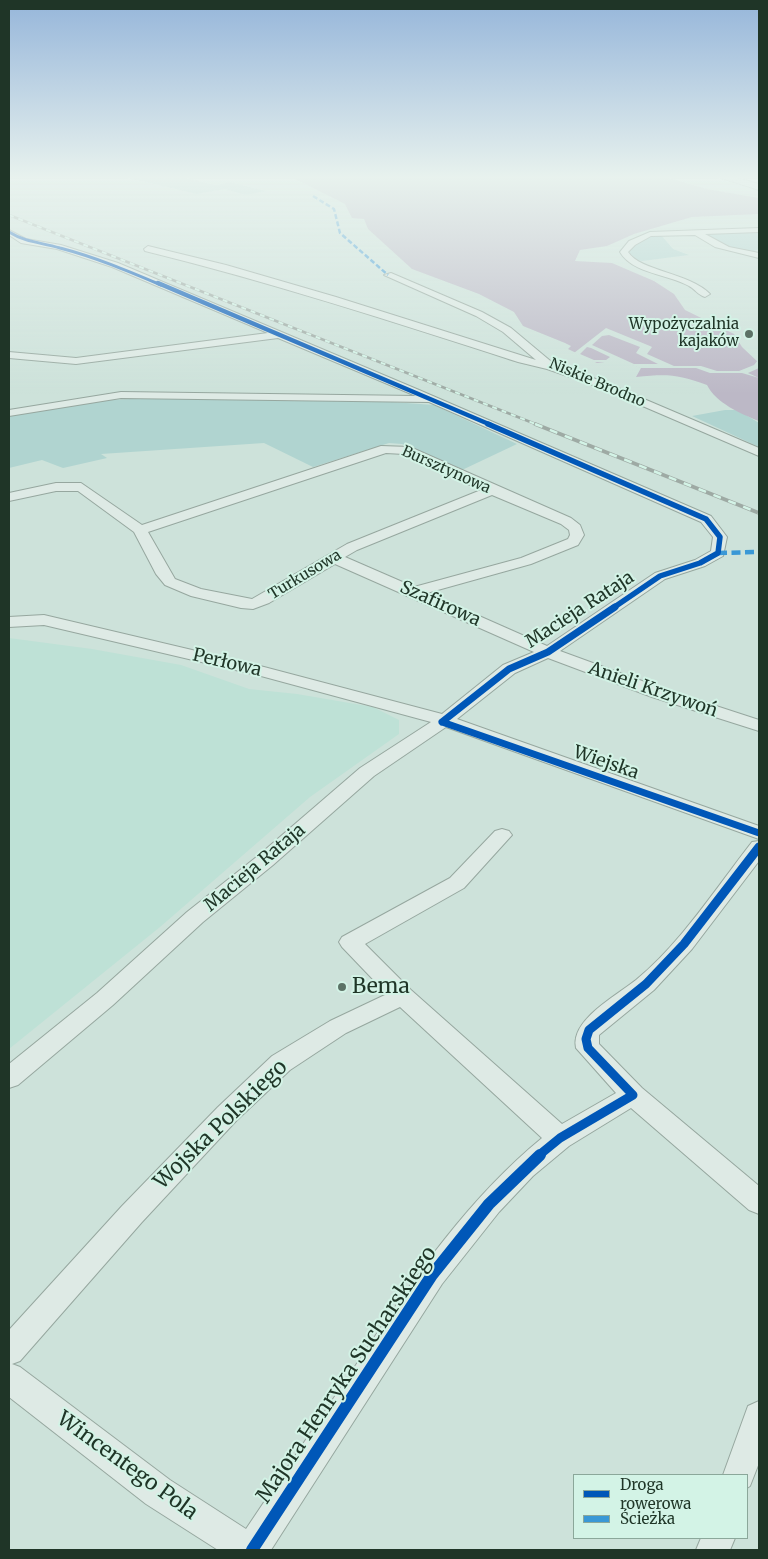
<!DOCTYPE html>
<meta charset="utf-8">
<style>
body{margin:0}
#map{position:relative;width:768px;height:1559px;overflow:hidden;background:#cde2da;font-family:Merriweather,serif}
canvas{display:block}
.frame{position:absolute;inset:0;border:10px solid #1f3527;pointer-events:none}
.legend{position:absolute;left:573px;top:1474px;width:175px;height:65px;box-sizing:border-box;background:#d3f3e6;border:1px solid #8ba79a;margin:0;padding:6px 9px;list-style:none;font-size:15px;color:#1f3527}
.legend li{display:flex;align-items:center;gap:10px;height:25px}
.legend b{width:25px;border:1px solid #8ba79a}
</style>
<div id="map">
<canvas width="768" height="1559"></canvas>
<div class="frame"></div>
<ul class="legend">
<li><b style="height:6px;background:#0057b8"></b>Droga rowerowa</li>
<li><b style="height:6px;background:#3a98d6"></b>Ścieżka</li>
</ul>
</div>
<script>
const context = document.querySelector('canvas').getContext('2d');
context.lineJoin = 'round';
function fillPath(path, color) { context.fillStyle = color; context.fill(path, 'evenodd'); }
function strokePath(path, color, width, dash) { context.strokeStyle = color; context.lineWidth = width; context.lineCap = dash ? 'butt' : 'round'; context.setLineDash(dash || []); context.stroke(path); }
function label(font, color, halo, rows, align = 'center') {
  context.font = font + ' Merriweather,serif'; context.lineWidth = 4; context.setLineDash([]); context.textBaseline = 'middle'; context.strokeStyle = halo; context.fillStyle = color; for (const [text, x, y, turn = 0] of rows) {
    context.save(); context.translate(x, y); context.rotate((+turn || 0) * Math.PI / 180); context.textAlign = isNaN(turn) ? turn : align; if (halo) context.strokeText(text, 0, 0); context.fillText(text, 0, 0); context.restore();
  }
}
fillPath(new Path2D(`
 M9,638L92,649L181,665L249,689L297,694L373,707L399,720V734L310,797L160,927L9,1049Z`), '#bee1d6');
fillPath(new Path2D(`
 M119,176H177L215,185L230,182L266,191L246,195L224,189L197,194Z
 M759,231V249C743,258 719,242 704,234L709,232Z
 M661,235L673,249L689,255L642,261L633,259L630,254V247L641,239Z
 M155,398L392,402L434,405L517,444L462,470L402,444L389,443L313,467L264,443L101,454L107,458L63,468L42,460L9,468V415L109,400Z
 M725,410H738L759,423V447L692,416Z`), '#b0d4d0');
fillPath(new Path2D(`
 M289,176H662L707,189L759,198V214L692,217L634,234L607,246L580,250L575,261L612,263L654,281L674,294L685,310L734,334L742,347L759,363V421C741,414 716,403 707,385C677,374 667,374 636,377L641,368L620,360L597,363L568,349L571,346L565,343L523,326L514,312L479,294L412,269L368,229L364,219L352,218L345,204Z`), '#bcb8c6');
fillPath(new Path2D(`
 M606,328L650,346L652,347L647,354L674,366H701L717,371H739L754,365L758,360L759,368L748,373L759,378L742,373H710L696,368H640L622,362H593L574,353ZM609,335L640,347L636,353L658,364H634L592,345L602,336ZM587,347L591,348L610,357L606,360H594L580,354Z`), '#cde2da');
const minor = new Path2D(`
 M759,228V232L705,234L729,247L759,253V258L715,247L695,235L651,236L635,245L628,252C640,271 690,273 710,294L705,297C698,295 695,289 689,286C668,274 633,274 620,252L629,241L650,232Z
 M9,230L26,239L61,245L118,263L419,390L711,516L727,537L723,556L705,566L665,579L560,651L664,689L759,720V731L652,697L548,658L515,673L457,719L759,826V839L446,727L374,776L273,865L203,922L113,1005L18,1085L9,1088V1064L97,993L187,912L259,855L360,768L431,722L261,676L44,625L9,627V617L44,615L264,667L442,714L503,665L534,652L335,564L269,603L253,609L241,608L191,596L165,585L156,574L134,532L78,491H56L9,501V493L56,483H81L142,525L381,446L410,447L571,518L580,525L584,535L578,545L531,564L427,593L547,646L655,573L695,560L711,551L713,537L701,522L429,402L121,398L9,416V410L121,392L416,396L278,338L76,364L9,358V352L76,358L268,333L112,267L57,249L21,243L9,235ZM386,453L404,454L481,490L347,544L252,599L201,589L175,579L148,532ZM492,495L561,524L569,530L570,535L568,539L521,558L414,587L345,557L357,550Z
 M148,246L226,265L336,297L536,360L503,332L476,316L384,275L391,273L482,312L511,328L554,364L604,382L759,448V456L596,386L547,369L518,362C394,322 271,282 145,251L144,249Z
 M502,829L509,831L512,835L464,888L365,944L411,990L562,1124L616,1093L576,1048C570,1020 616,996 636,980C681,943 716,888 752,842L759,841V861L692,949L654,990L599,1035V1044L642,1088L759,1186V1214L749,1210L631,1108L569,1146L533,1176L499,1212L442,1284L271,1550H218L146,1504L9,1397V1330L122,1206L218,1107L272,1056L330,1021L387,994L342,947L339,942L342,937L450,878L495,831ZM400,1007L542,1138C468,1199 415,1276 362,1356C323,1414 285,1471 246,1529L170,1480L20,1367L12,1364L20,1361L142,1222L236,1121L290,1070L346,1033Z
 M759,1401V1463L750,1486L747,1488V1475H723L748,1406Z
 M701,1538H735L730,1550H696Z`);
const tertiary = new Path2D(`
 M715,176H730L759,184V190Z`);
strokePath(minor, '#96a79f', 2);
strokePath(tertiary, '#96a79f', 2);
fillPath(minor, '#deeae5');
fillPath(tertiary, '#deeae5');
const railFar1 = new Path2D(`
 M9,215L538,425`);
const rail = new Path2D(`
 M535,424L759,513`);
strokePath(railFar1, '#9eaaa4', 2.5);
strokePath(rail, '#9eaaa4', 4);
strokePath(railFar1, '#d3f3e6', 2, [5]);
strokePath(rail, '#d3f3e6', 2.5, [8]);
strokePath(new Path2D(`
 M313,196L334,209L340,233L388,275`), '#3a98d6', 2.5, [5, 2.5]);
strokePath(new Path2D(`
 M718,553L759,552`), '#3a98d6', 4.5, [9, 4.5]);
strokePath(new Path2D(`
 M9,232C27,243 40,242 60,248C95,257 128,271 161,285`), '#0057b8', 3);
strokePath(new Path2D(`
 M158,283L491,425`), '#0057b8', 4.5);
strokePath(new Path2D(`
 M488,424L706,519L720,537L718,553L700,563L660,576L613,608`), '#0057b8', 5.5);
strokePath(new Path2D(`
 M442,722L509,669L548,652L615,607
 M442,722L759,833`), '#0057b8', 7);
strokePath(new Path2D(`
 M538,1156L560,1138L633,1095L588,1048L586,1039L589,1030L646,984L684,944L759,847`), '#0057b8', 9);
strokePath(new Path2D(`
 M252,1550L432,1275L489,1204L540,1155`), '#0057b8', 12);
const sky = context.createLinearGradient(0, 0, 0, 394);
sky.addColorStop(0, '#96b6da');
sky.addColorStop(0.45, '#e8f2ee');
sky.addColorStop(1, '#e8f2ee00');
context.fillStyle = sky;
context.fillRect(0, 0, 768, 394);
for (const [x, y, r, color] of [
 [749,334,5,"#5c7266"],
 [342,987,5,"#5c7266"]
]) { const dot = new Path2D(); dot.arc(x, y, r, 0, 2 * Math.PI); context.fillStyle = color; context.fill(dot); strokePath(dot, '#d3f3e6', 2); }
label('15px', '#1f3527', '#d3f3e6', [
 ["Wypożyczalnia",739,325],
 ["kajaków",739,342]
], 'right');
label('15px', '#1f3527', '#d3f3e6', [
 ["Niskie Brodno",597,383,23],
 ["Bursztynowa",446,470,24],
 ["Turkusowa",305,575,-31]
]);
label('18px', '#1f3527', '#d3f3e6', [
 ["Szafirowa",440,604,24],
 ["Macieja Rataja",580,610,-33],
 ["Perłowa",227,663,13],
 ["Anieli Krzywoń",653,690,19],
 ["Wiejska",606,763,19],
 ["Macieja Rataja",255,868,-40]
]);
label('21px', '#1f3527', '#d3f3e6', [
 ["Bema",352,987]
], 'left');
label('21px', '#1f3527', '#d3f3e6', [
 ["Wojska Polskiego",221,1125,-44],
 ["Majora Henryka Sucharskiego",347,1375,-56],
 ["Wincentego Pola",127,1466,36]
]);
</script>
